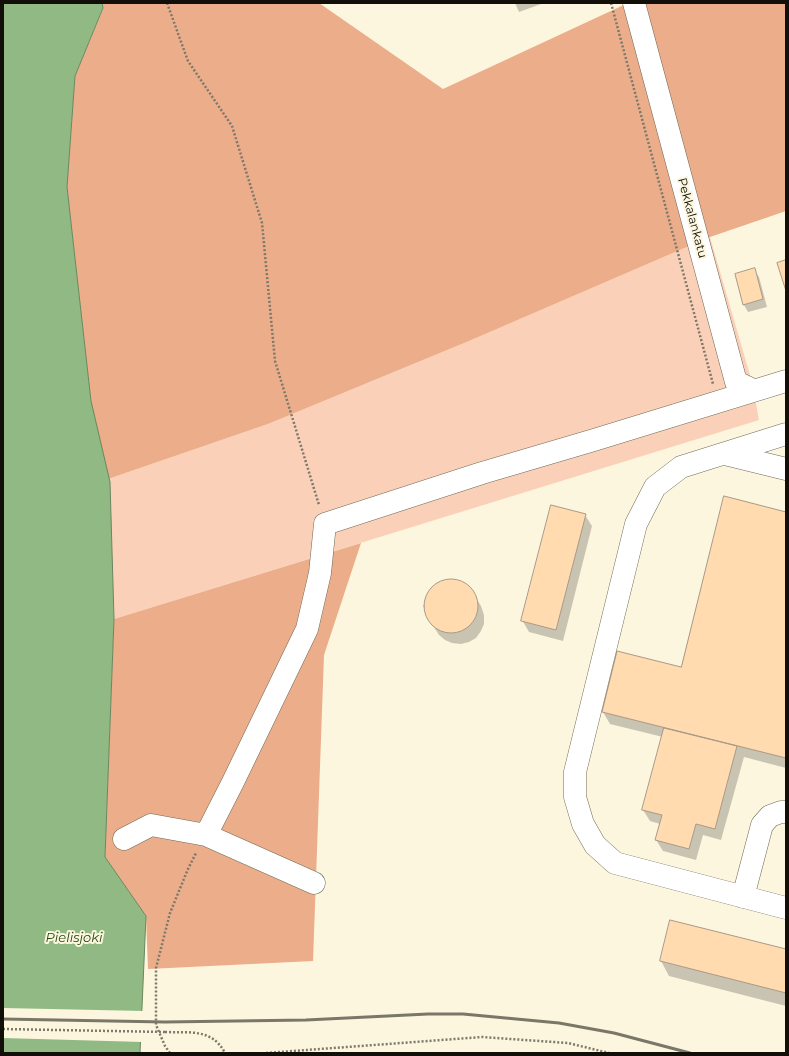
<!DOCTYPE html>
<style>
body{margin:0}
#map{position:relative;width:789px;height:1056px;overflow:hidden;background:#fcf6df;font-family:Montserrat,sans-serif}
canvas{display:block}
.frame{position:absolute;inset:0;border:4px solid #110f08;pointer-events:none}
</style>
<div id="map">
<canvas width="789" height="1056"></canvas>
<div class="frame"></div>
</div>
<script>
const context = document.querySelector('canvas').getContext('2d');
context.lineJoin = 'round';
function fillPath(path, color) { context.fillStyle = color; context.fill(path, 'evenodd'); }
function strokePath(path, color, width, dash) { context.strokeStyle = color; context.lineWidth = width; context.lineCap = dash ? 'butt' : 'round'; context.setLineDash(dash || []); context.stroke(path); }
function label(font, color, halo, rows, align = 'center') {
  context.font = font + ' Montserrat,sans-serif'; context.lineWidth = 4; context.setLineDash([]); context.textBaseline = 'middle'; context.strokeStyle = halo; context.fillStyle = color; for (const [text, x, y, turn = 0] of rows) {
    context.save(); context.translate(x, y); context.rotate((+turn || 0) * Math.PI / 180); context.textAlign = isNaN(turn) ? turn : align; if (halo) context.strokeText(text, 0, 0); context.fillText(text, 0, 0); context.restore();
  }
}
fillPath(new Path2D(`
 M710,237L752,382L759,420L114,619L108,479L268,424L469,341Z`), '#fbd0b8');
fillPath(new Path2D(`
 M102,3H319L443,89L628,3H786V211L710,237L469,341L268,424L108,479L91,401L67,187L75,76L103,9Z
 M361,543L324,655L313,961L148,969L146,916L105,857L114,619Z`), '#ebad8a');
const water = new Path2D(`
 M3,3H102L103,8L75,76L67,187L91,401L110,482L114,619L105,857L146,916L140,1053H3Z`);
fillPath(water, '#91b983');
strokePath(water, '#6b865e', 1);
fillPath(new Path2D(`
 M3,1008L144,1011L143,1042L3,1038Z`), '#fcf6df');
fillPath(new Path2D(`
 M515,3H544L519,12Z
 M754,270L759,277L767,307L748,312L744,305Z
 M786,513V768L744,757L721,840L703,835L696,860L663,851L656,840L660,824L650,821L643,810L663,737L610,724L603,712L682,668Z
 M585,515L592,526L563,641L529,632L522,620Z
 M453,580L461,582L469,587L481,606L484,615V624L481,631L476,638L469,642L461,644L452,643L445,640L439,635L427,616L425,608L426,600L430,591L436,585L444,581Z
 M786,950V1006L669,976L661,961Z`), '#0003');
const building = new Path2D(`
 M786,260V291L777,263Z
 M755,268L763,299L743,305L735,274Z
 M724,496L786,512V758L602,712L617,651L681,667Z
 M551,505L586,514L556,630L521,621Z
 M424 606a27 27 0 1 1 54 0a27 27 0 1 1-54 0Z
 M664,728L737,746L715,829L696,824L689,849L655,840L662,815L642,810Z
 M670,920L786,949V993L660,961Z`);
fillPath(building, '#ffdbaf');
strokePath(building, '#a89987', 1);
const minor = new Path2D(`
 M634,3L736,382L753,390
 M786,434L681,467L655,487L636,524L575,772V797L583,824L595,845L615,863L786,908
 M725,454L786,469
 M206,835L233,782L307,629L320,573L325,524L482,473L594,440L786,381
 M124,839L151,825L206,835L314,883
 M743,897L762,825L770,816L781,812H786`);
strokePath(minor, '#706a56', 23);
strokePath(new Path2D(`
 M167,3L188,61L232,126L262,223L275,361L319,505
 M611,3L713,384
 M165,1032C189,1033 212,1028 225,1053
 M170,1053L165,1046L156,1025V968L170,913L188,869L196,853
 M266,1053L482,1037L568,1043L609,1053`), '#7c786a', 2.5, [2, 2]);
strokePath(minor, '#fff', 22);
strokePath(new Path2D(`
 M3,1019L165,1022L306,1020L428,1014H463L559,1023L614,1033L690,1053`), '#7a7768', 3);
strokePath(new Path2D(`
 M3,1029L165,1032`), '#7c786a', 2.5, [2, 2]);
label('12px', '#110f08', '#fcf6df', [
 ["Pekkalankatu",692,218,75]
]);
label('italic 13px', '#214711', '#fcf6df', [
 ["Pielisjoki",74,938]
]);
</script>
